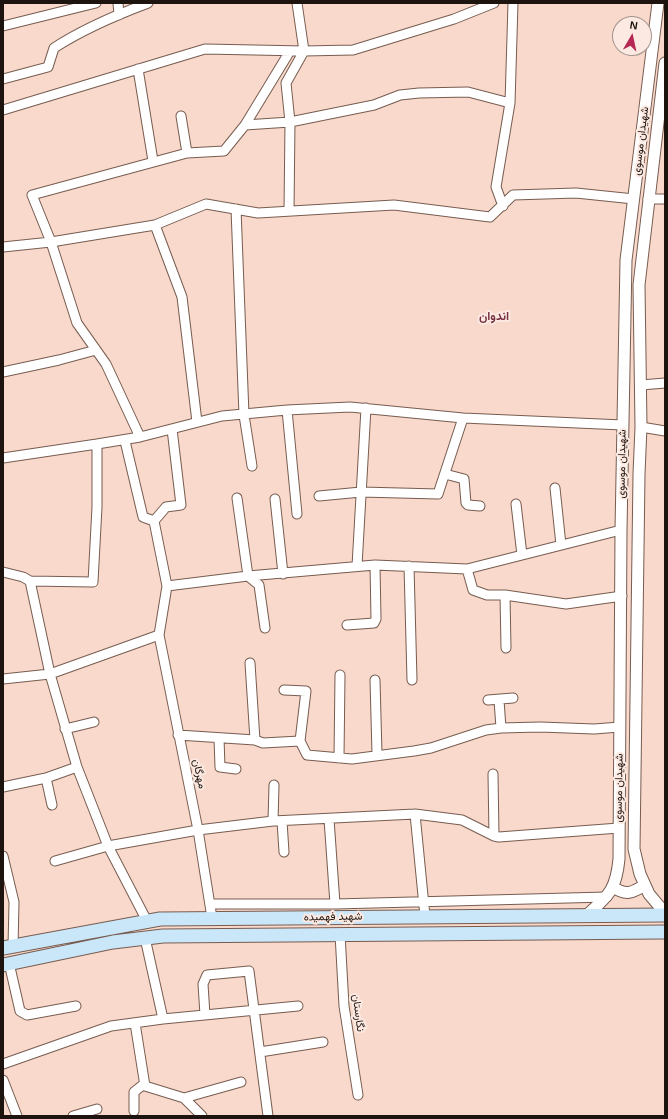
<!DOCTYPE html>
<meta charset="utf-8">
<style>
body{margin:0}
#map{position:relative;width:668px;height:1119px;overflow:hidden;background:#f8d9cb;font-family:Helvetica,sans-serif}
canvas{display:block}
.frame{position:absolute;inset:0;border:4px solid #1e140f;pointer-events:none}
.north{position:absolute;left:612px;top:16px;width:40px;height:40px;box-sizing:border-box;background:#fce9e1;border:1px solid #a3948d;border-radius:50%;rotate:9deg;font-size:11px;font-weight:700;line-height:16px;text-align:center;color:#1e140f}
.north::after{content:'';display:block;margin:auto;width:14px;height:18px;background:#b62754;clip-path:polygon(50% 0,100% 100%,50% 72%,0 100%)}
</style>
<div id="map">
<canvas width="668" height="1119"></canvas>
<div class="frame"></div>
<div class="north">N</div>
</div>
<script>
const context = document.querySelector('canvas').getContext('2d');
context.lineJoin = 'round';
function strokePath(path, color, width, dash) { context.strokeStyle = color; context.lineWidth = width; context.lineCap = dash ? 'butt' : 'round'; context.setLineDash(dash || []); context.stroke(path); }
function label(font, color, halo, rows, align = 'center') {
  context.font = font + ' Helvetica,Vazirmatn,sans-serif'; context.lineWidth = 4; context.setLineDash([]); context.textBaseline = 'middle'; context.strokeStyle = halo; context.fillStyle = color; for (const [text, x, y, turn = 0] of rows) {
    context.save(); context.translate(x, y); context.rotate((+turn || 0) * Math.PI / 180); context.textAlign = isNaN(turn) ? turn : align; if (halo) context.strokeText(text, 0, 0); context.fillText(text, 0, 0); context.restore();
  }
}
const minor = new Path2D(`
 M118,3L119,15
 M3,26L96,3
 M290,51L245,125L224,151L187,153L32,195L51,242L155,225L206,204L258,213L394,205L490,217L513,195L576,193L634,199
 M138,69L153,161
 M3,79L48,67L54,48C83,29 116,15 148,3
 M510,103L513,3
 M3,110L205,49L304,51L353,50L454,19L494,3
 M181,116L187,153
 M245,125L290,122L374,105L400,95L419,93L468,92L510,103L496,187L503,206
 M648,199H665
 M236,209L244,415L252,466
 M289,211L290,122L286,83L304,51L297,3
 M155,225L182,297L197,422
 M3,247L51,242L77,323L106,364L140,437
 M3,372L59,360L96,350
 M641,385L665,383
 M287,410L297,514
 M641,427L665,431
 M125,441L143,517L154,521L167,586
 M3,458L97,444
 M445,474L464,479L466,503L468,505L480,506
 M555,488L561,545
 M319,496L361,492L438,494L463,418
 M237,498L248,576L259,585L265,628
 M275,499L283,574
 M516,504L522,555
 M154,521L166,507L181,505L172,429
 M357,566L366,408
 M409,566L412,680
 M467,569L473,590L487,595H505L566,604L622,596
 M3,572L23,577L30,581L50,674L77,767L108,846L147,921
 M30,581L93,582L97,507V444L140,437L222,416L287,410L350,407L463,418L623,425
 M505,595L506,648
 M347,625L374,623L376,619L375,565
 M159,635L198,830L212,918
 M250,663L255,740
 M3,679L50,674L159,635L167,586L248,576L375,565L467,569L621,530
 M375,680L377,754
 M284,690L306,691L300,741
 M488,700L513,698
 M499,700L501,728
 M65,729L94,722
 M178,735L255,740L263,743L300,741L307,755L352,759L414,751L431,748L486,730L501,728L540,727L594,729L620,727
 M219,738L220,767L236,769
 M339,758L340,675
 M493,774L494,836
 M46,778L52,805
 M3,787L46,778L77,767
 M415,814L425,916
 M329,819L335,904
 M273,821L274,785
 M282,821L284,852
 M3,856L14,902L13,947
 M55,861L108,846L198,830L273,821L415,814L462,820L494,836L499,837L619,828
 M210,904H335L607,897
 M340,934L344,1006L358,1095
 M9,963L20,1011L27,1015L76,1006
 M205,1015L203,984L207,975L249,971L268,1116
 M163,1019L298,1006
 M135,1023L145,1086L184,1098L202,1116
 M260,1052L323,1042
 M3,1064L111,1026L163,1019L145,938
 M3,1080L17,1116
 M184,1098L241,1082
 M134,1111V1092L144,1084
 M73,1116L97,1109`);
const tertiary = new Path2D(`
 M665,63L639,285L641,427L639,474L634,849L640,874L649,894L665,913
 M613,887C626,896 632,893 645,885
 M587,915C609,895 616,890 619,859L621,530L626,260L658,3`);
const secondary = new Path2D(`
 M3,948L160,919L665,915
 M3,965L113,942L163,936L665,932`);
strokePath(minor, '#775c50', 11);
strokePath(tertiary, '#775c50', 13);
strokePath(secondary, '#775c50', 15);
strokePath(minor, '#fff', 9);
strokePath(tertiary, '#fff', 11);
strokePath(secondary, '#cae7fa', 13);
label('11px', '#1e140f', '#fce9e1', [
 ["شهیدان موسوی",641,141,-83],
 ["شهیدان موسوی",622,464,-89],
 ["مهرگان",199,774,78],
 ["شهیدان موسوی",619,788,-89],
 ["شهید فهمیده",333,917,-1],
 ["نگارستان",358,1013,83]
]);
label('bold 12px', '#752f3f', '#fce9e1', [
 ["اندوان",494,317]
]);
</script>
